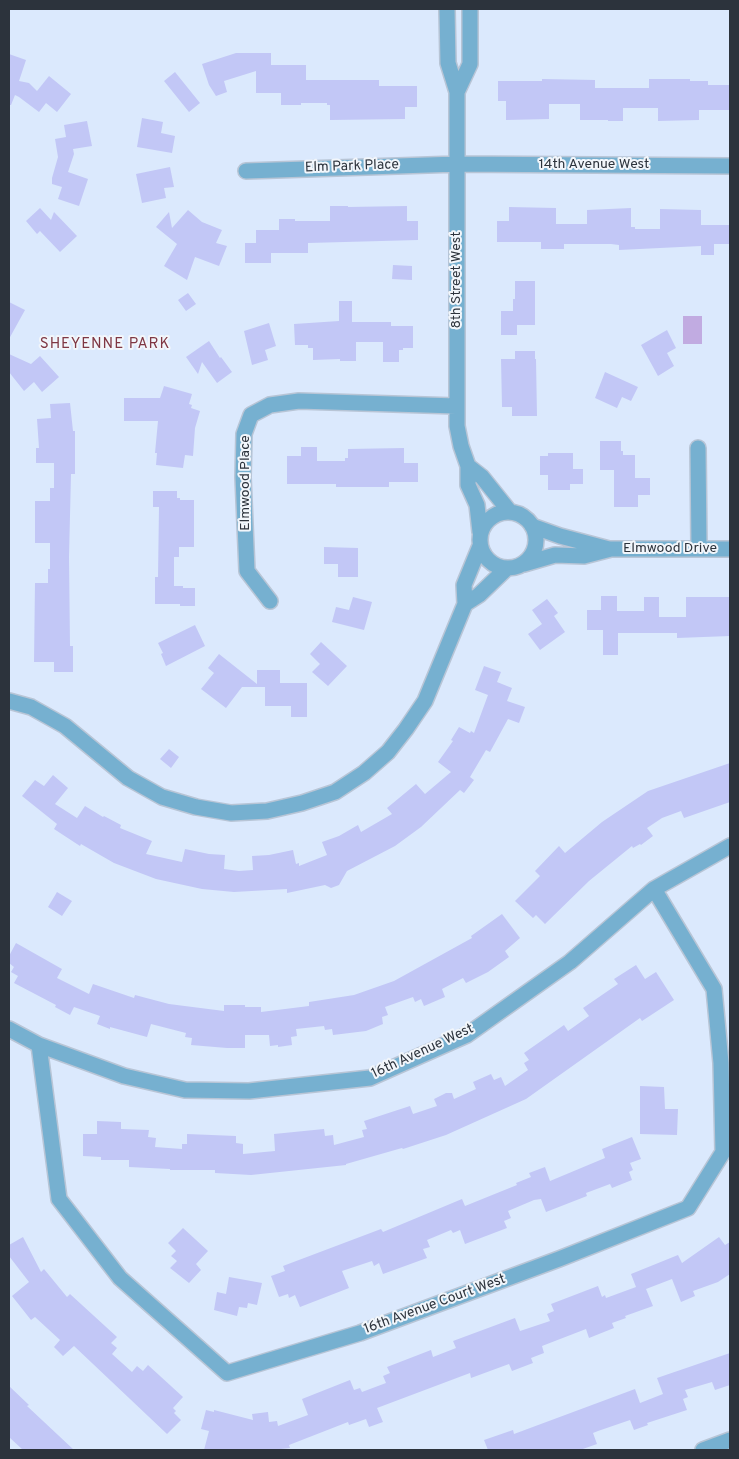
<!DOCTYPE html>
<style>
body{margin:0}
#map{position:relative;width:739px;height:1459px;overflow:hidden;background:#dbe9fd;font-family:Overpass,sans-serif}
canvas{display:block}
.frame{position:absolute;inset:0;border:10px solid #2c333c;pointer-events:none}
</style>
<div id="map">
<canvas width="739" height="1459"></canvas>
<div class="frame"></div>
</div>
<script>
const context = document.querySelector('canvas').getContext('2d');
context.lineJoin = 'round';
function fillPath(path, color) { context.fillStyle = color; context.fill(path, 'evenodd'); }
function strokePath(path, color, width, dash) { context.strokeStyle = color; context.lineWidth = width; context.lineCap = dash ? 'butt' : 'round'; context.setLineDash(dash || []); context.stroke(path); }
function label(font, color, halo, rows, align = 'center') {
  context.font = font + ' Overpass,sans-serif'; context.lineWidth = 4; context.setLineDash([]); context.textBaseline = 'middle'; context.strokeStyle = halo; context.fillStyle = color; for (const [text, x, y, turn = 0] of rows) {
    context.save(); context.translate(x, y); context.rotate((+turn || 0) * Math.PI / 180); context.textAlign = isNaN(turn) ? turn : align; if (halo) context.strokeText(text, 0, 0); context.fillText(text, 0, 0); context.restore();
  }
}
fillPath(new Path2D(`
 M683,316H702V344H683Z`), '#c1abe1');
fillPath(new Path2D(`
 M236,53H271V65H306V80H379V86H417V107H405V119L330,120V105H327V103H301V105H281V93H256V71L224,81L227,92L216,96L209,85L202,64Z
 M9,54L26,60L19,81L29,83L37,91L49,76L71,94L57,112L46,103L39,112L19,97L15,95L11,105H9Z
 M175,72L200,103L189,112L164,81Z
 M542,79L595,80V88H649V79H690V81H708V85H730V110H699V120L658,121V108H623V121H608V120H580V104H549V119L506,120V101H498V81H542Z
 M142,118L163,122L161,133L175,136L172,153L137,147Z
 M87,121L92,146L73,149L74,154L68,172L88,179L79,206L58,199L62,187L52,184V178L58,157L55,139L66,137L64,125Z
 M170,167L174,187L164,188L166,198L142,203L136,174Z
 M330,206H348V207L407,206V221H418V240L308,243V253H271V263H245V243H256V230H279V219H295V221H330Z
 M509,207L556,208V224H587V210L631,208V227H635V229H660V209L701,210V225H730V244H714V255H701V246L619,250V245L611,244H564V249H541V242H497V221H509Z
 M40,208L51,220L54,212L77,236L60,252L40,231L37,234L26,221Z
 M188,210L202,222L222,230L216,243L227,246L219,266L195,257L187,280L164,266L177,244L156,227L169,212L172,228Z
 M393,265L412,266V280L392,279Z
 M515,281H535V325H517V335H501V311H513V299H515Z
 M188,293L196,304L186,311L178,300Z
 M339,301H352V322H391V326H413V348H403V350H399V362H383V342H356V361H340V359L313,360V348H308V345H295L294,324L339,321Z
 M9,302L25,310L9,339Z
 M269,323L276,346L265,350L268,360L252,365L244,331Z
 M667,330L676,348L667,353L674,366L658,376L641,345Z
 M209,341L220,358L221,357L232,372L217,383L202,362L198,374L186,357Z
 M515,351H535V359H536L537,416H512V407H502L501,359H515Z
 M9,354L31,364L40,356L59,377L42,392L34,382L24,391L9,372Z
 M605,372L638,387L631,401L622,397L617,408L595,398Z
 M164,386L192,394L189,404L192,405L191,408L200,411L195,428L193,456L185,455L183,468L156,465L157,453H155L158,421H124V398H160Z
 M70,403L73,431H75V474H71L69,557L70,646H73V672H54V662H34L35,583H48V569H50V543H35V501H50V488H54V463H36V448H39L37,419L51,418L50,404Z
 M600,441H621V451H623V455H635V478H650V495H638V507H614V470H600Z
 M301,447H317V461H345V458H348V449L404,448V463H418V482H389V487H336V484H287V456H301Z
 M548,453H573V469H583V484H570V490H548V475H540V456H548Z
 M153,491H177V498H180V500H194V547H179V557H174V586H183V588H195V606H180V604H155V577H158L159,507H153Z
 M324,547L358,548V577H338V564H324Z
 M601,596H617V611H644V597H659V617H686V597H730V636L677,638V633H618V655H603V630H587V610H601Z
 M353,597L372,602L364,630L332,622L336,607L349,610Z
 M547,599L558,613L554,616L565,632L540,650L528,634L542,624L532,610Z
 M195,625L205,646L166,666L161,654L163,653L158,643Z
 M321,642L347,666L328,686L312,672L320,664L310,654Z
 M219,654L257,684V670H280V683H307V717H291V706H265V687H242L226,708L201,689L214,673L208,668Z
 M484,666L501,672L497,682L512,688L507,701L525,707L519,723L508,719L490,752L486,750L470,777L474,780L464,793L460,790L421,827L395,846L347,871L339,885L331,888L325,885L287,893V889L234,892L202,889L156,879L114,863L81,844L80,846L54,829L57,824L22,796L35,780L44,786L53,775L68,788L55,804L77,818L85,806L103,817L104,816L121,825L120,828L152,841L146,854L182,862L185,849L209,854L225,855L224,869L239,871L253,870L252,856L269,855L293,850L296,864L299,863V866L327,855L322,842L339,836L358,825L361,832L392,814L387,808L416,784L425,794L451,772L438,762L453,741L451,740L459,727L470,733L471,731L474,733L488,695L475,690Z
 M169,749L179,757L171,768L160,759Z
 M730,763V802L684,818L681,811L662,818L647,828L653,836L641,845L640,844L633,848L632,846L589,881L545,924L536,915L533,918L515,901L540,876L535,871L559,846L565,853L602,822L648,791Z
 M57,892L72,901L62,916L48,907Z
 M502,914L520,938L505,951L509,957L488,972L466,983L463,978L442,989L445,997L424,1006L421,999L415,1002L413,997L385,1007L388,1015L382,1017L383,1024L366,1031L333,1035L332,1029L325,1030L324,1026L296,1029L297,1036L291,1037L292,1045L278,1047V1045L270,1046L269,1035H245V1048H227L191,1045L192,1038L185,1037L186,1033L151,1024L147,1037L110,1027V1029L97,1024L100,1016L74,1007L70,1015L55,1007L56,1005L14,983L18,976L11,972L14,967L9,963V956L16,943L62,969L57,978L89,994L93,984L134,998L135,995L169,1004L224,1011V1005H245V1007H261V1012L309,1006V1002L354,995L394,981L472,938L471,936Z
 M636,965L645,979L656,972L674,1000L642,1021L640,1018L526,1099L446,1135L403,1149L402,1148L346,1164V1165L251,1175L215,1173V1170H170V1169L129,1167V1160H101V1157L83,1156V1134H97V1121L121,1122V1129L149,1130L148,1137L156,1138L155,1147L182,1149V1144H187V1134L236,1136V1143L243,1144V1154L275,1151L274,1134L324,1129L325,1136L333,1135L334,1145L364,1137L362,1130L367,1129L364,1121L410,1106L413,1114L437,1106L434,1099L446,1093H452L454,1099L476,1089L473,1082L491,1074L494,1080L501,1077L505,1086L528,1070L524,1063L529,1060L524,1053L564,1025L568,1031L589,1016L583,1008L618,984L614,979Z
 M640,1086L664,1087L665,1109H678L677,1135L640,1134Z
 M632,1137L641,1159L630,1163L633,1170L629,1172L632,1180L612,1188L610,1184L586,1193L587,1196L546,1212L541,1199L534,1200L508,1211L511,1218L504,1221L507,1228L465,1244L460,1230L453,1233L451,1230L427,1240L430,1247L423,1249L427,1258L383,1274L379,1263L374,1266L372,1261L342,1271L349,1288L300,1307L295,1295L289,1298L288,1294L279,1297L271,1276L285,1271L283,1266L381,1229L383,1232L462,1199L465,1206L517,1185L516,1183L531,1177L529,1173L545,1167L550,1181L605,1158L602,1149Z
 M183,1228L208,1251L196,1264L201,1270L189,1283L170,1268L177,1261L171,1256L176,1251L168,1243Z
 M23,1237L41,1272L44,1269L67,1297L70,1294L117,1337L111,1343L117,1348L112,1354L132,1372L137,1366L143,1371L148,1365L183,1397L173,1408L176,1411L174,1413L181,1420L167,1434L74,1346L63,1356L54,1347L60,1340L35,1317L31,1320L12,1296L29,1282L9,1256V1245Z
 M719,1237L725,1245L730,1242V1274L718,1282L693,1291L695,1296L681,1302L672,1279L646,1289L653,1306L625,1316L626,1318L612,1323L614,1328L589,1338L586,1329L542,1346L544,1353L531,1358L533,1363L512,1371L509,1364L471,1378L470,1373L377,1408L383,1422L369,1427L366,1419L349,1425L348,1422L289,1445L290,1448L272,1450H204L209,1431L201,1429L206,1410L214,1412V1410L253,1420L252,1414L268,1412L269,1422L277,1421L278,1426L308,1415L302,1399L350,1380L354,1390L360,1388L362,1392L386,1383L383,1376L390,1373L387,1367L431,1350L433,1357L456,1348L453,1341L515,1318L520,1331L550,1321L547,1314L554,1311L551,1304L598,1286L602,1297L605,1295L606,1298L636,1287L631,1274L678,1255L682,1263Z
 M229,1277L262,1283L257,1305L248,1303L247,1308L239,1307L237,1316L214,1310L217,1292L226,1294Z
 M730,1353V1385L715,1390L712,1382L685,1390L688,1397L683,1399L687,1410L647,1423L648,1425L634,1430L630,1420L598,1431L593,1433L597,1444L580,1450H488L484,1440L513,1430L514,1434L635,1389L640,1403L663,1394L657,1378Z
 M9,1386L29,1405L27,1406L74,1450H23L9,1437Z`), '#c2c7f6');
const minor = new Path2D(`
 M447,9L448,63L457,92V426L461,446L468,466V485L477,505L480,532
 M457,92L470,64V9
 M246,171L458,164L730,166
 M698,448L699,548
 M468,466L482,477L510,512
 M480 540a28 28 0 1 1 56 0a28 28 0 1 1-56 0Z
 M532,526L560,536L609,549
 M524,564L555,555L584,556L611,549H730
 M270,601L247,571L243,477L244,434L251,415L270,405L299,401L456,406
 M465,604L479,595L506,569
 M9,701L31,707L65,726L128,778L162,797L196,807L231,813L267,811L302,803L335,792L364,773L388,752L406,729L425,701L465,604L464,585L480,546
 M9,1029L39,1045L124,1076L185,1090L249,1091L370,1078L467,1035L570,962L654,889L730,846
 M39,1045L59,1199L120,1278L227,1373L360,1333L559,1259L688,1208L723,1152L721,1063L714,989L654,889
 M703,1450L730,1440`);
strokePath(minor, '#b8c5d6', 18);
strokePath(minor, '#76b0d0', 15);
label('14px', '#2c333c', '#f2f6fb', [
 ["14th Avenue West",594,165],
 ["Elm Park Place",352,167,-2],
 ["8th Street West",457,280,-90],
 ["Elmwood Place",246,483,-90],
 ["Elmwood Drive",670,549],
 ["16th Avenue West",423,1052,-25],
 ["16th Avenue Court West",435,1305,-20]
]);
context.letterSpacing = '1px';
label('15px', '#7f3743', '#f2f6fb', [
 ["SHEYENNE PARK",105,345]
]);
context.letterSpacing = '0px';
</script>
